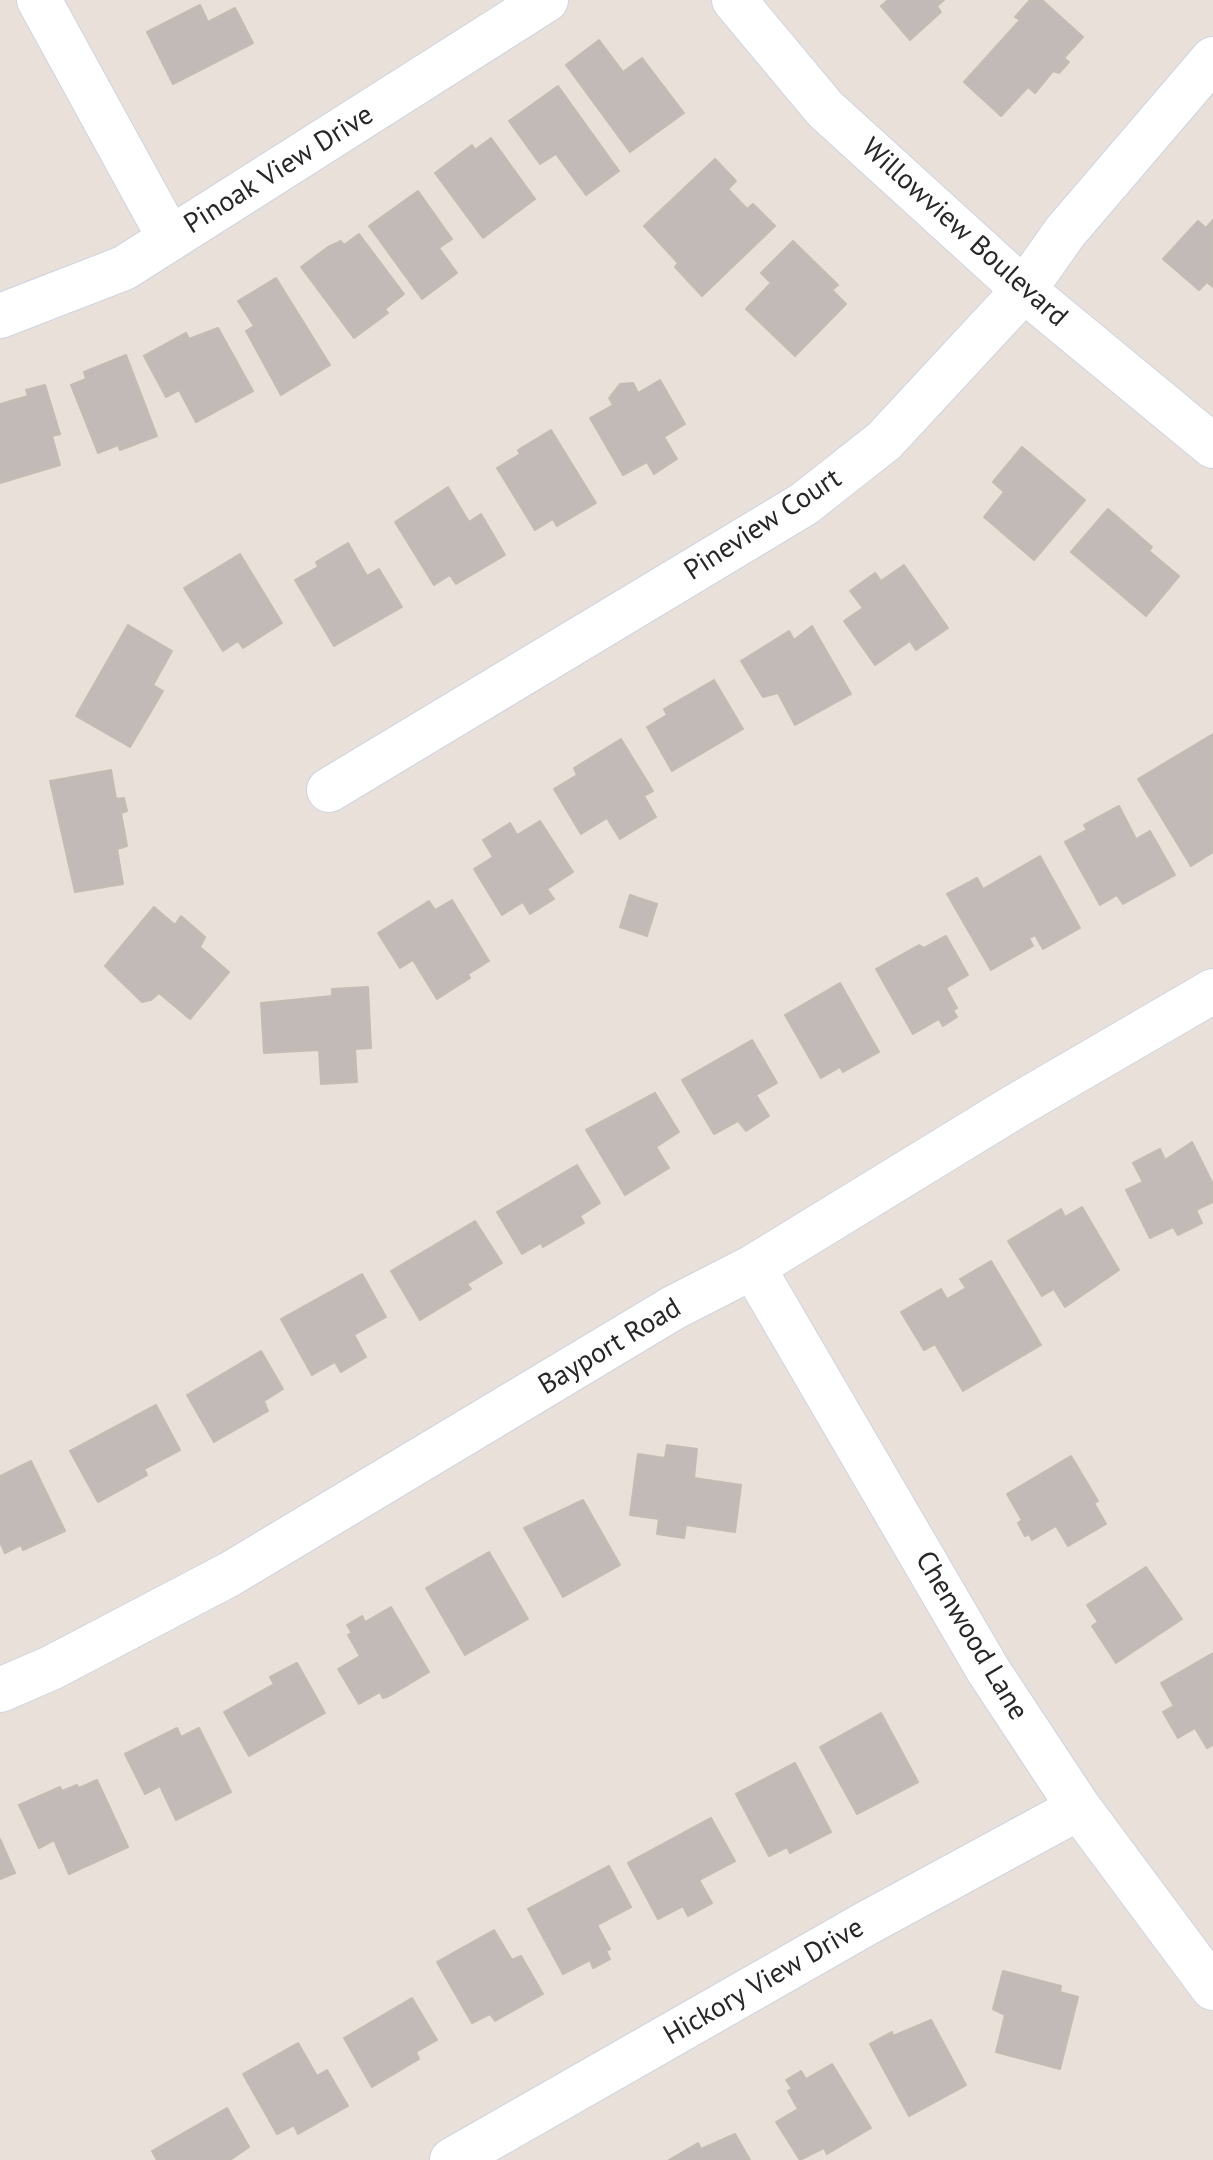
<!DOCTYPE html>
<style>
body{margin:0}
canvas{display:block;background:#e9e0d9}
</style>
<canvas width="1213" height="2160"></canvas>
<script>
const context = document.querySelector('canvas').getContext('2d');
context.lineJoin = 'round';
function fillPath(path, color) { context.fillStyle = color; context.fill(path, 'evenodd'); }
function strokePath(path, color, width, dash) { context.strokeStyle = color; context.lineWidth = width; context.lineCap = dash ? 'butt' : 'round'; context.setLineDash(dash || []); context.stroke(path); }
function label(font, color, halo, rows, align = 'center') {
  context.font = font + ' "PT Sans",sans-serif'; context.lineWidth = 6; context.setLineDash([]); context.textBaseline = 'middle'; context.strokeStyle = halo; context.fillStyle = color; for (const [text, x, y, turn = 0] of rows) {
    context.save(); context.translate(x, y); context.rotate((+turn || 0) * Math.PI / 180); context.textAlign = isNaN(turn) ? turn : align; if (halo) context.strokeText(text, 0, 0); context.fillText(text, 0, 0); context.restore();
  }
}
const building = new Path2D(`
 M888,0H944L937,6L941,12L910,40L881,6Z
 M1030,0H1042L1083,37L1064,58L1069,62L1059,73L1053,71L1035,93L1028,87L1001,116L964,82L1020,20L1015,17Z
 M200,5L208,22L235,8L253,43L173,84L147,32Z
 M599,40L623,72L642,58L684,113L630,152L566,65Z
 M558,86L619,171L586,195L556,154L540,164L509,121Z
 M491,138L535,199L483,238L435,173L472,145L475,150Z
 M715,159L736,181L728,189L747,209L753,204L775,226L702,296L675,267L678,263L644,226Z
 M418,191L452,239L439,248L457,273L422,299L369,226Z
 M1213,220V287L1207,282L1199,290L1163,259L1198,221L1206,228Z
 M359,234L404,294L385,309L388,313L354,338L301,267L328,247L341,241L344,245Z
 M793,241L838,285L832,290L846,304L795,356L746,309L771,283L761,273Z
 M276,278L330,365L281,395L246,331L254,326L238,301Z
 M218,328L253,391L196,422L179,390L166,397L144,356L186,333L189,339Z
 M126,355L157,436L120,450L118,445L98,453L71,385L86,379L84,372Z
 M660,380L685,424L664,437L677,459L654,474L647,462L623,475L590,418L613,405L609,398L620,384L633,383L638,393Z
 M45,385L60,434L52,436L60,465L0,483V404L28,396L26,390Z
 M551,430L596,503L557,526L553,519L535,530L497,468L520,454L518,450Z
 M1022,447L1085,500L1034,560L984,517L1004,492L993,482Z
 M448,487L469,522L481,514L505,555L456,584L450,575L434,585L395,522Z
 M1108,509L1152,547L1149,551L1179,576L1146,616L1071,552Z
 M348,543L367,576L379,569L402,607L334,646L295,580L318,567L316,562Z
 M240,554L282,623L243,648L238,641L223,651L184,588Z
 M904,565L948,628L916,650L910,641L875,665L844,621L863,608L850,591L875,573L881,581Z
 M128,625L172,651L153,685L163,691L130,747L76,716Z
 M812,626L851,694L795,725L778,693L763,697L741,661L789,631L794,640Z
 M714,680L743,729L672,771L647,727L667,715L664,709Z
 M1213,734V852L1191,866L1138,779Z
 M621,739L653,791L644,796L656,817L620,839L607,818L581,834L554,789L577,775L574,768Z
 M111,770L116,799L124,798L127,811L121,813L127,846L117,849L123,884L75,892L50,781Z
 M1119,806L1136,839L1150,831L1175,875L1123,904L1117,895L1100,905L1065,842L1087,830L1084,825Z
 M540,821L573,872L547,889L554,899L530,914L523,902L502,915L474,869L493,857L483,840L510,823L517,835Z
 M1040,856L1080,928L1043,949L1035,935L1029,938L1033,946L991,970L947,894L977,878L983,889Z
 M630,895L657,904L647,936L620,927Z
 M452,900L489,961L468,974L470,978L437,999L413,960L400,968L378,933L429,901L435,910Z
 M154,907L175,925L181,916L205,937L200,947L229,972L190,1019L159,993L151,1000L142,1002L105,966Z
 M946,936L968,975L946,988L957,1008L953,1010L957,1017L943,1026L939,1019L913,1034L876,969L919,945L924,948Z
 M840,983L879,1052L843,1072L840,1067L821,1078L785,1015Z
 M368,987L371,1048L355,1049L357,1082L321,1084L319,1050L264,1053L261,1003L332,996V989Z
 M752,1040L777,1083L756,1095L769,1116L746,1131L738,1121L714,1134L682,1080Z
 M655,1093L679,1132L656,1147L669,1168L625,1195L586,1130Z
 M1192,1142L1213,1184V1202L1196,1210L1202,1223L1178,1235L1173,1227L1150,1238L1126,1190L1143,1182L1133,1163L1160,1149L1165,1160Z
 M577,1165L600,1203L580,1216L584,1223L543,1247L541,1243L522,1254L497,1212Z
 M1082,1207L1119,1270L1065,1307L1054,1289L1042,1296L1008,1241L1061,1209L1065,1217Z
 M475,1221L502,1263L467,1284L471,1289L420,1320L391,1271Z
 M991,1261L1041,1345L963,1391L935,1344L924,1350L901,1312L941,1289L947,1299L966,1288L960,1279Z
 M362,1274L386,1317L354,1335L366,1357L341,1372L335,1362L312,1375L281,1319Z
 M261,1351L283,1389L264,1401L268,1411L214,1442L187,1395Z
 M156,1405L180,1450L144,1469L147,1475L98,1502L70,1451Z
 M667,1445L697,1449L694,1478L741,1485L735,1532L686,1525L684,1538L657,1534L659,1519L630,1515L638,1454L665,1458Z
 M1071,1456L1098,1501L1094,1503L1106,1524L1068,1546L1056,1526L1032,1540L1029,1534L1025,1536L1018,1523L1022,1520L1007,1494Z
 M31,1461L65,1531L23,1550L21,1545L5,1553L0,1542V1476Z
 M583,1500L620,1565L563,1597L524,1528Z
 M489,1552L528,1619L465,1655L426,1588Z
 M1146,1567L1182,1619L1116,1663L1092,1626L1098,1622L1087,1605Z
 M391,1607L429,1672L389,1696L383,1698L380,1692L359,1704L338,1669L360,1656L348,1635L352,1633L347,1625L362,1616L365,1622Z
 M1213,1653V1745L1207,1748L1195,1728L1178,1738L1163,1712L1174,1706L1161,1683Z
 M297,1663L325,1713L249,1756L224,1712L274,1684L270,1677Z
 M881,1713L918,1782L857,1814L820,1747Z
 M177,1728L181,1737L199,1728L231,1792L176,1820L160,1786L145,1794L125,1754Z
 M795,1763L831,1832L790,1853L787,1847L769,1856L736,1794Z
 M97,1780L128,1847L69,1874L54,1840L39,1848L19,1805L60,1787L62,1791L77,1785L79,1788Z
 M711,1818L735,1861L699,1880L712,1903L688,1916L683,1906L658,1919L628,1863Z
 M0,1839L15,1873L0,1879Z
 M609,1866L631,1907L597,1925L610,1949L606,1951L610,1959L593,1968L590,1960L563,1974L528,1909Z
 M494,1930L512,1960L521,1956L543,1994L495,2021L490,2014L472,2023L437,1962Z
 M1003,1971L1061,1986L1060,1992L1078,1997L1060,2069L996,2052L1005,2015L993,2009Z
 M412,1998L437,2040L416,2052L419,2059L372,2087L344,2038Z
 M931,2020L966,2085L909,2116L870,2044L892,2032L893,2036Z
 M298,2043L317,2076L327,2070L348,2106L298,2134L294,2125L277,2134L243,2074Z
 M832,2064L871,2128L827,2154L824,2148L800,2160L776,2122L798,2109L788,2091L792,2089L786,2080L801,2071L806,2079Z
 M227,2108L249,2147L230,2160H157L152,2151Z
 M735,2134L750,2160H669L698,2143L701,2149Z`);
fillPath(building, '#c1bab6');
strokePath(building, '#c4bcb3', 2);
const minor = new Path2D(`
 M39,0L170,239
 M734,0L825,109L1024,290L1213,446
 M0,316L124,268L546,0
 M329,790L804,504L884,441L1024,290L1065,232L1213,59
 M753,1267L988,1670L1079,1808L1213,1988
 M0,1690L51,1668L230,1574L673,1308L753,1267L1014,1107L1213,991
 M452,2160L867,1923L1079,1808`);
strokePath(minor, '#ced4e0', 46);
strokePath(minor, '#fff', 44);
label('28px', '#272727', '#fff', [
 ["Pinoak View Drive",279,170,-32],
 ["Willowview Boulevard",964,233,42],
 ["Pineview Court",763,525,-33],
 ["Bayport Road",610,1347,-31],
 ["Chenwood Lane",971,1636,59],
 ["Hickory View Drive",764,1982,-30]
]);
</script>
